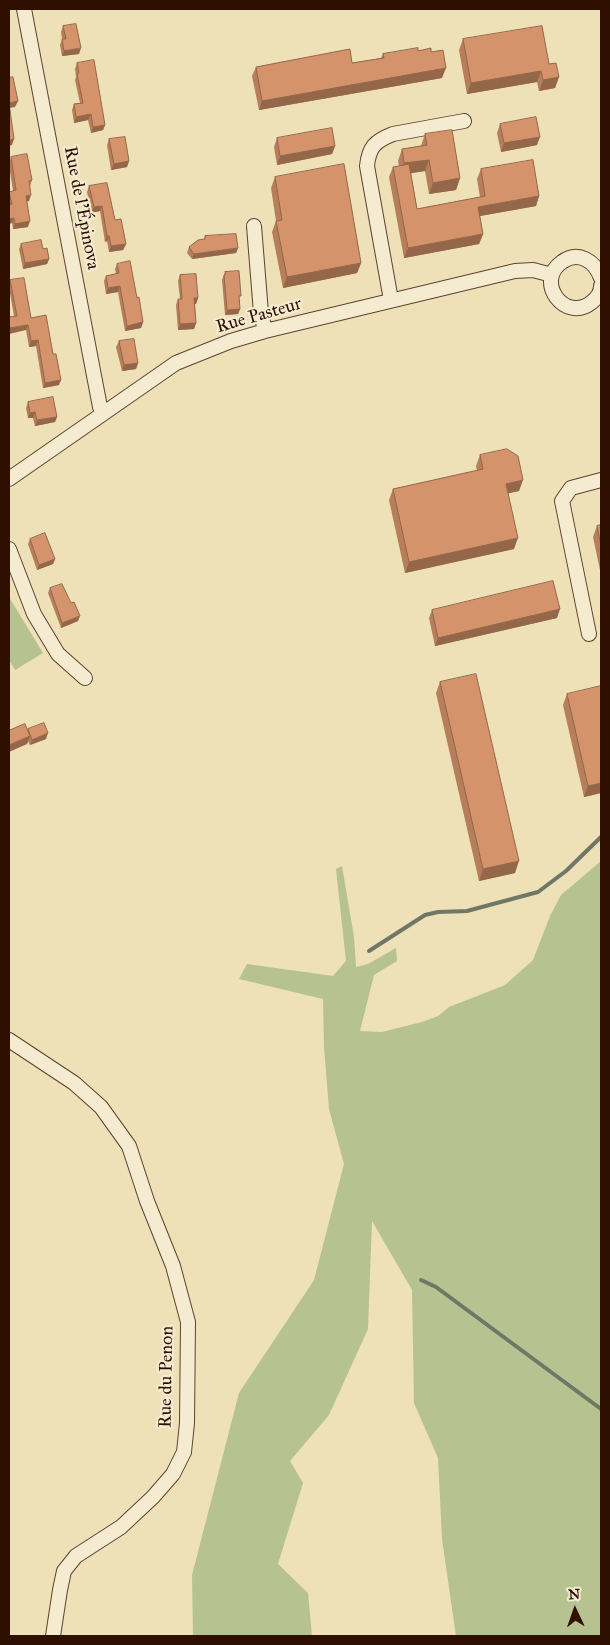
<!DOCTYPE html>
<meta charset="utf-8">
<style>
body{margin:0}
#map{position:relative;width:610px;height:1645px;overflow:hidden;background:#eee0b7;font-family:"IM FELL Great Primer",serif}
canvas{display:block}
.frame{position:absolute;inset:0;border:10px solid #2e0f00;pointer-events:none}
.north{position:absolute;left:550px;top:1585px;width:50px;height:50px;-webkit-text-stroke:4px #f4ebd0;paint-order:stroke;rotate:357deg;font-size:14px;font-weight:700;line-height:20px;text-align:center;color:#2e0f00}
.north::after{content:'';display:block;margin:auto;width:18px;height:22px;background:#2e0f00;clip-path:polygon(50% 0,100% 100%,50% 72%,0 100%)}
</style>
<div id="map">
<canvas width="610" height="1645"></canvas>
<div class="frame"></div>
<div class="north">N</div>
</div>
<script>
const context = document.querySelector('canvas').getContext('2d');
context.lineJoin = 'round';
function fillPath(path, color) { context.fillStyle = color; context.fill(path, 'evenodd'); }
function strokePath(path, color, width, dash) { context.strokeStyle = color; context.lineWidth = width; context.lineCap = dash ? 'butt' : 'round'; context.setLineDash(dash || []); context.stroke(path); }
function label(font, color, halo, rows, align = 'center') {
  context.font = font + ' "IM FELL Great Primer",serif'; context.lineWidth = 4.5; context.setLineDash([]); context.textBaseline = 'middle'; context.strokeStyle = halo; context.fillStyle = color; for (const [text, x, y, turn = 0] of rows) {
    context.save(); context.translate(x, y); context.rotate((+turn || 0) * Math.PI / 180); context.textAlign = isNaN(turn) ? turn : align; if (halo) context.strokeText(text, 0, 0); context.fillText(text, 0, 0); context.restore();
  }
}
fillPath(new Path2D(`
 M9,597L43,653L15,670L9,660Z
 M601,861V1636H456L442,1539L438,1458L414,1403L412,1290L372,1221L368,1329L329,1415L290,1461L303,1483L278,1564L308,1593L312,1636H193L192,1575L239,1393L314,1280L344,1164L329,1109L324,1047L323,999L239,979L247,964L333,976L346,961L336,869L342,866L354,937L356,967L368,964L396,948L397,961L374,975L360,1031L382,1032L422,1022L438,1016L449,1007L505,985L533,960L550,916L561,895Z`), '#b6c390');
strokePath(new Path2D(`
 M369,951L425,915L438,912L467,911L538,892L566,871L601,837
 M421,1280L436,1287L601,1409`), '#6f7766', 4);
const minor = new Path2D(`
 M24,9L100,407L103,413
 M254,226L261,313L265,331
 M601,278C595,261 578,250 562,262C534,281 565,324 592,302C597,298 601,292 601,286
 M391,300L367,166C369,147 375,141 393,134L464,121
 M9,479L176,363L231,341L265,331L515,271L533,270L552,275
 M9,549L34,614L58,654L85,678
 M589,634L562,501L571,488L601,480
 M9,1040L74,1083L101,1107L129,1146L147,1201L173,1266L188,1322L187,1423L184,1452L173,1474L153,1497L121,1527L76,1556L64,1571L60,1590L53,1636`);
strokePath(minor, '#5e432e', 16);
strokePath(minor, '#f4ebd0', 14);
fillPath(new Path2D(`
 M63,26L79,54L62,56L60,45L62,39L61,32Z
 M463,39L549,64L559,77L555,88L539,91L537,82L467,94L459,50Z
 M418,51L431,52L442,78L259,110L252,76L256,67L352,63L381,58L383,54Z
 M77,63L105,125L103,130L91,133L88,120L74,123L72,110L74,104L80,103L75,80L76,77L75,69Z
 M500,124L537,145L501,152L497,133Z
 M425,134L460,178L456,190L429,194L425,171L411,173L417,209L480,197L477,179L481,169L539,196L536,206L480,216L483,234L479,244L404,258L389,177L393,167L399,166L398,161L402,149L421,146Z
 M277,138L335,146L332,154L277,165L274,147Z
 M109,139L129,161L127,167L111,170L107,145Z
 M11,157L32,180L30,186L29,201H27L28,227L13,229L12,223L9,224V192L13,191L9,165Z
 M275,177L361,263L357,273L283,288L272,232L276,221L271,188Z
 M89,186L115,220L126,244L123,250L109,252L107,241L105,242L100,211L91,213L87,192Z
 M205,236L238,248L236,253L192,259L187,253L189,247L204,240Z
 M21,244L43,249L49,259L47,264L23,269L19,249Z
 M117,264L137,298L143,322L141,328L125,331L118,292L106,294L104,281L106,276L116,274L115,269Z
 M225,272L239,302L240,309L238,314L225,315L222,280Z
 M180,275L198,298L196,304H195L196,323L194,329L178,330L176,305L178,299H180L178,281Z
 M10,280L31,318L59,385L43,388L36,346L29,347L26,330L14,316L9,288V284Z
 M119,341L138,363L136,369L122,371L116,347Z
 M28,402L57,417L55,422L35,426L33,418H28L26,408Z
 M480,455L519,491L508,493L514,549L405,573L389,500L393,489L477,471L476,466Z
 M601,525V575L593,537L597,526Z
 M30,539L55,559L53,564L37,570L28,544Z
 M50,588L78,621L61,628L48,593Z
 M432,610L557,618L435,646L429,618Z
 M440,682L515,873L479,881L436,693Z
 M567,694L601,793L584,797L563,705Z
 M9,730H27L46,739L30,745L28,741L27,744Z`), '#b67e5b');
fillPath(new Path2D(`
 M81,48L79,54L62,56L64,51Z
 M446,68L442,78L259,110L262,101Z
 M541,71L537,82L467,94L471,83Z
 M559,77L555,88L539,91L543,80Z
 M18,101L15,107L9,108V103Z
 M91,114L88,120L74,123L76,117Z
 M105,125L103,130L91,133L93,127Z
 M540,137L537,145L501,152L504,143Z
 M14,139L12,145L9,146V140Z
 M335,146L332,154L277,165L280,156Z
 M429,160L425,171L400,175L404,163Z
 M129,161L127,167L111,170L114,164Z
 M460,178L456,190L429,194L433,183Z
 M31,195L29,201L24,202L26,196Z
 M539,196L536,206L474,217L478,207Z
 M102,206L100,211L91,213L94,207Z
 M14,218L12,223L9,224V219Z
 M30,221L28,227L13,229L15,224Z
 M483,234L479,244L404,258L408,248Z
 M107,236H109L107,241L105,242Z
 M126,244L123,250L109,252L111,246Z
 M238,248L236,253L192,259L194,254Z
 M49,259L47,264L23,269L25,263Z
 M361,263L357,273L283,288L287,277Z
 M120,286L118,292L106,294L108,288Z
 M194,298H198L196,304H192Z
 M240,309L238,314L225,315L227,310Z
 M143,322L141,328L125,331L127,326Z
 M196,323L194,329L178,330L180,324Z
 M28,325L26,330L9,334V328Z
 M38,340L36,346L29,347L31,341Z
 M138,363L136,369L122,371L124,365Z
 M61,380L59,385L43,388L45,383Z
 M35,412L33,418H28L30,413Z
 M57,417L55,422L35,426L37,420Z
 M523,480L519,491L501,495L506,484Z
 M518,538L514,549L405,573L409,562Z
 M55,559L53,564L37,570L39,565Z
 M560,609L557,618L435,646L438,638Z
 M80,616L78,621L61,628L62,623Z
 M48,733L46,739L30,745L32,740Z
 M30,736L27,744L9,752V745Z
 M601,783V793L584,797L588,786Z
 M519,861L515,873L479,881L483,869Z`), '#94674a');
const building = new Path2D(`
 M76,24L81,48L64,51L62,39H66L63,26Z
 M542,26L549,64L556,63L559,77L543,80L541,71L471,83L463,39Z
 M418,48V51L431,48V52L443,50L446,68L262,101L256,67L350,49L352,63L384,58L383,54Z
 M94,60L105,125L93,127L91,114L76,117L74,104L83,103L77,74L79,73L77,63Z
 M13,77L18,101L9,103L14,139L9,140V78Z
 M536,117L540,137L504,143L500,124Z
 M332,128L335,146L280,156L277,138Z
 M452,130L460,178L433,183L429,160L404,163L402,149L427,145L425,134Z
 M125,137L129,161L114,164L109,139Z
 M27,154L32,180L29,181L31,195L26,196L30,221L15,224L14,218L9,219V205L12,204L9,192L16,190L11,157Z
 M533,160L539,196L478,207L483,234L408,248L393,167L409,164L417,209L485,196L481,169Z
 M344,164L361,263L287,277L276,221L282,220L275,177Z
 M107,183L115,220L121,219L126,244L111,246L109,236H107L102,206L94,207L89,186Z
 M236,234L238,248L194,254L189,247L198,240L205,239V236Z
 M41,240L43,249L47,248L49,259L25,263L21,244Z
 M130,261L137,298L139,297L143,322L127,326L120,286L108,288L106,276L119,273L117,264Z
 M239,271L241,296H239L240,309L227,310L224,275L226,274L225,272Z
 M196,274L198,298H194L196,323L180,324L178,299H182L180,275Z
 M24,278L31,318L46,315L53,354H56L61,380L45,383L38,340L31,341L28,325L9,328V317L17,316L10,280Z
 M134,339L138,363L124,365L119,341Z
 M53,397L57,417L37,420L35,412L30,413L28,402Z
 M507,449L518,456L523,480L506,484L518,538L409,562L393,489L483,469L480,455Z
 M601,525V546L597,526Z
 M45,533L55,559L39,565L30,539Z
 M553,581L560,609L438,638L432,610Z
 M62,584L71,603L74,602L80,616L62,623L50,588Z
 M476,674L519,861L483,869L440,682Z
 M601,686V783L588,786L567,694Z
 M44,723L48,733L32,740L28,729Z
 M25,724L30,736L9,745V729V730Z`);
fillPath(building, '#d4936a');
strokePath(building, '#94674a', 1);
label('18px', '#2e0f00', '#f4ebd0', [
 ["Rue de l'Épinova",81,208,79],
 ["Rue Pasteur",259,316,-16],
 ["Rue du Penon",167,1377,-89]
]);
</script>
